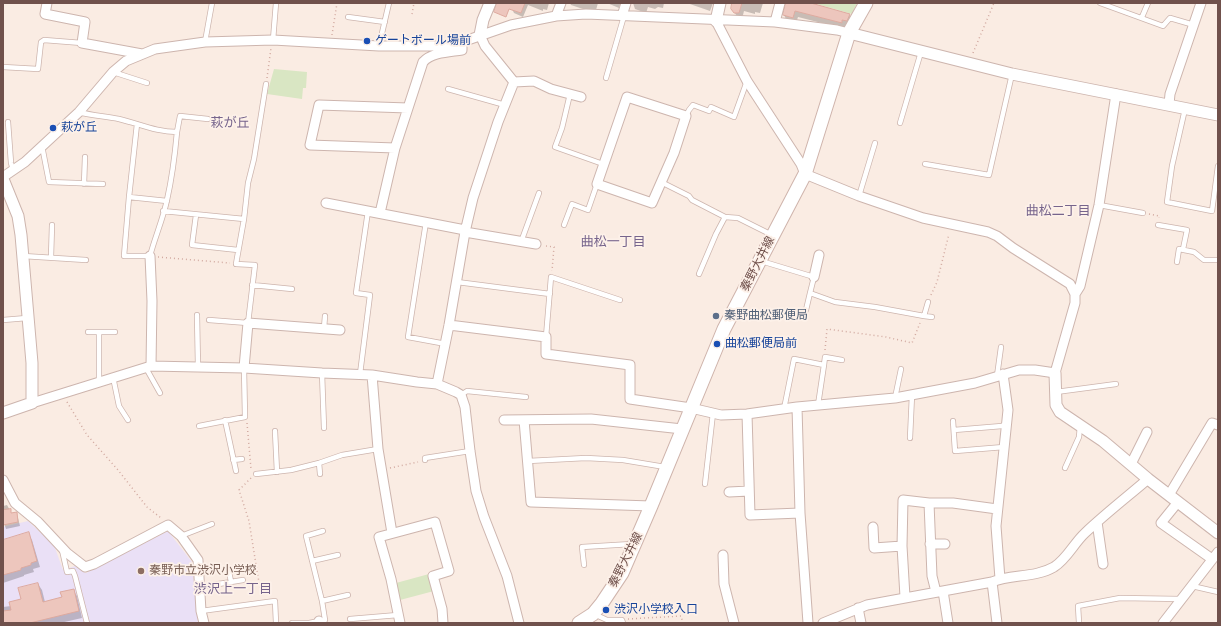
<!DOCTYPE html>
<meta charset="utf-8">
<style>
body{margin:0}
#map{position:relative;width:1221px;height:626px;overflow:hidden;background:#faece3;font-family:"Archivo Narrow",sans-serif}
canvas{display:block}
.frame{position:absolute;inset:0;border:4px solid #70514c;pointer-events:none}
</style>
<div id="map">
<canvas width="1221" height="626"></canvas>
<div class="frame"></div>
</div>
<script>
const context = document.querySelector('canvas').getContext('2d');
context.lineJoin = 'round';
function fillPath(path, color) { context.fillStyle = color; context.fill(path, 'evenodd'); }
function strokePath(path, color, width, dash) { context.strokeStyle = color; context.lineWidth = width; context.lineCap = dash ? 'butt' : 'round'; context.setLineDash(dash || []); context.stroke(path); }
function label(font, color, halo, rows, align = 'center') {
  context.font = font + ' "Archivo Narrow","Noto Sans JP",sans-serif'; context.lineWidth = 3.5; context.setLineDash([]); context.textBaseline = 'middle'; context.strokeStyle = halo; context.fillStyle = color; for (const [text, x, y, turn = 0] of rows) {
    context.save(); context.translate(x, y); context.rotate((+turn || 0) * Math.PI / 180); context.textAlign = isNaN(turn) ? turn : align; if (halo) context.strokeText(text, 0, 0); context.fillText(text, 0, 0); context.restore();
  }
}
fillPath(new Path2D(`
 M28,521L54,545L63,570L75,566L86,573L168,531L192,562L198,623H3V527Z`), '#eae0f6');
fillPath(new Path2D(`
 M813,3H857L852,14Z
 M274,69L307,72L306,88H303L302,99L267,94Z
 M429,574L434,591L400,600L396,583Z`), '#d9e6c3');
fillPath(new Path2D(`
 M515,3H549L547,10L543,9V11L528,5L523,17L514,13L512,9Z
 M570,3H598L596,10L589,11L571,5Z
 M607,3H624L623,5H620L619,8Z
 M633,3H664L663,8L658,7L655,9L648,7L646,13L635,9Z
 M687,3H713L710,11Z
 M733,3H763L760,13L755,12V14L744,11L742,19H739L732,9Z
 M787,3H807L849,14L852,20L850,26L846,25L845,29L798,17L796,23L787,21L784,15Z
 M7,505L12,514L16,513L18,518L20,526L6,529L3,520V506Z
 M28,534L32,540L40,567L33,569L34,572L24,575V576L3,583V541Z
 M38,584L42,590L45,602L63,598L73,590L77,596L82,618L60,623H3V607L11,606L22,600Z`), '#0003');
const building = new Path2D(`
 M497,3H525L521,13L509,9L506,17L494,12Z
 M732,3H742L739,13H734L731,9Z
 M786,3H811L850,14L847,21L842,20V23L795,11L793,18L783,15Z
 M11,509V513L17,512L18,522L3,525V510Z
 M29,532L37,561L31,563V565L21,568V570L3,575V540Z
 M38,583L43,602L62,597L60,592L74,589L79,611L30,623H3V611L11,610L9,602L21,599L18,588Z`);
fillPath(building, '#edc6bd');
strokePath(building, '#deaa9f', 1);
const service = new Path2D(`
 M1100,3L1163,26L1170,18L1194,25
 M348,17L385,22
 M1142,17L1148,3
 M273,40L276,3
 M205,42L212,3
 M379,46L389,3
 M3,67L38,69L41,42L44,40L82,43
 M113,72L147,83
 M606,78L624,16
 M448,89L505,105
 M570,94L562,128L555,147L603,164
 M1185,109L1172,166L1167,202L1212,211L1218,166
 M79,112C93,116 106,116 119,119C140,124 156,132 177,132C175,154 172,178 167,200C163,219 155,237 150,256H124L129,197L137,124
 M686,116L689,110L693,105L709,111L711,107L734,117L747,81
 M8,122L11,163L13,170
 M900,123L921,52
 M177,132L180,116L208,119
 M42,146L49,182L103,184
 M925,164L989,175L1012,74
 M661,182L689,196L692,200L725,217L738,218L772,235
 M84,184L85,157
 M859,196L875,143
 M129,197L167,201
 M1099,205L1143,213
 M163,211L244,219
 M196,215L192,245L238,250
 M426,222L408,337L446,344
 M564,225L572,204L588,210L597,184
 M1158,225L1187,230L1183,249
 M521,242L539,193
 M23,256L86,260
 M51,257L52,225
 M761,261L814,277L810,293L835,302L875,307L924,316L928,302
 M1177,262L1179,249L1194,252L1204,260H1218
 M699,274L716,234L725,217
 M457,282L550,294
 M252,285L292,289
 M806,310L810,293
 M197,315L198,367
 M924,316L932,317
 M3,320L27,318
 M209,320L248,323L255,265L236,264L244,219L248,183L254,159L266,84
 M324,328L325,316
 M88,332H115
 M546,337L551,277L620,300
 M824,365L825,357L842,360
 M146,368L160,393
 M322,373L324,428
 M360,374L370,295L356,293L368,211
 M997,376L1001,347
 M113,377L119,406L128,420
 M99,382V332
 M1056,392L1116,384
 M461,395L467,391L526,397
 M895,398L901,369
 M784,409L794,359L824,365L818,405
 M225,420L236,471
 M953,421L955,451L1004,447
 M199,426L245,417L244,368
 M954,430L1002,426L1007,423
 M275,431L277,472
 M910,438L912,395
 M233,460L242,459
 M425,460V458L470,451
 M528,461L586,458L623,460L665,467
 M319,463L320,474
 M1065,468L1079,437L1080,426
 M256,474L291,470L319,463L342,455L378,449
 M705,484L713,413
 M181,536L212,524
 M62,550L67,572L73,571L75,576L87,623
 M312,561L338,555
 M584,565L582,547L632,544
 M229,571L231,582
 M1192,586L1218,592
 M200,587L243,580
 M322,601L348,595
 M201,611L275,601L276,623
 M594,614L607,620H622L623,623
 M350,619L398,615
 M292,623H309L325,620L322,601L306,536L323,531
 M1079,623L1078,606L1120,598L1181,599`);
const minor = new Path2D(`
 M47,3L45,14L85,22L82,43L142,54
 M556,16L561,3
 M622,16L626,3
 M716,21L747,81L801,164L805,174L859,196L923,218L988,232L997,236L1013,248L1070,284L1075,294
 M775,22L780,3
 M480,35L485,46L514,82
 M514,82L534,81L551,89L581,97
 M627,97L686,116L674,153L652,203L597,184Z
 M1169,104L1170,94L1201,3
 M395,148L310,145L319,105L408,108
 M3,177L25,162L79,112L113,72L126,61L155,49L205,42L273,40L379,46H439L462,42L511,25L556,16L586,14L775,22L837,30L849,33
 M326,203L465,230
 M380,213L395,148L423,62C432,52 450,52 462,50V42
 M465,232L536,244
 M150,256L152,301L151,366
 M814,277L819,255
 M449,325L546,337V354L630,365V399L691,408L721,415L747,414L797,407L895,398L975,383L1019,370H1035L1055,373L1075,303V294L1080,286L1099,205L1116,94
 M244,368L248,323L340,330
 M372,375L378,449L392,533
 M437,384L449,325L465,232L473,198L498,122L514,82
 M32,403L151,366L244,368L322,373L372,375L417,382L437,384L456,392L461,395L465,407L470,451L476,491L484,517L507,576L519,623
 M797,407L800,513L808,623
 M747,414L750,515L800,513
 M504,420L591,419L682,429
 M524,420L531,502L651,506
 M1131,464L1147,432
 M3,480L15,503L38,522L67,553L85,567L94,564L168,525L181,536L198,560L201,611L204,623
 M729,492L749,491
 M1169,495L1212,423L1218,425
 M1178,502L1161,523L1212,559
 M1097,522L1103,564
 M873,527L874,548L902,546
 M930,544H945
 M723,555L724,584L734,623
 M1000,579L996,526L1008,410L1003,374
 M992,582L997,623
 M943,591L948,623
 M936,592L932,576L929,503H953L997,509
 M905,597L902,546L903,500L929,503
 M858,608L861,623
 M319,621V623
 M400,623L391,579L379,537L435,522L449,571L433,576L442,609L443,623
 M823,623L867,605L992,582C1011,574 1035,578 1054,567C1067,559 1074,543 1085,533C1105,514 1127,497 1148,479
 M1163,623L1218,552`);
const tertiary = new Path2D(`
 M716,21L720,3
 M849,33L1012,74L1218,115
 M480,35L483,20L490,3
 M3,179L18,216L21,235L32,363V403L3,413
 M1055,373L1056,405L1060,412L1103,441L1148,479L1218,533`);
const secondary = new Path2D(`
 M579,623L593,614L602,603L622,573L651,506L724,329L805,174L849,33L866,3`);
strokePath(service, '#cdb5ae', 6);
strokePath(minor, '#cdb5ae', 11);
strokePath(tertiary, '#cdb5ae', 13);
strokePath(secondary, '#cfb4ac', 15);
strokePath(new Path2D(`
 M412,14L414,3
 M332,35L337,3
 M973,53L994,3
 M267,78L271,48
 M1149,214L1159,216V218
 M546,246L554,247L552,271
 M158,257L230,263
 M931,295L937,282L949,234
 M825,350L827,329L886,337L912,343L920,323
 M67,402L87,435L118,470L147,507L161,518
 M247,423L251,469
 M390,468L418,462
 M251,478L239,490L249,521L258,577L262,596
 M628,619L681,616L683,623`), '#d2aaa1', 1.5, [1, 3]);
strokePath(service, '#fff', 4.5);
strokePath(minor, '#fff', 9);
strokePath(tertiary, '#fff', 11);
strokePath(secondary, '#fff', 13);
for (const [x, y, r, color] of [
 [367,41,4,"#1a4fb4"],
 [53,128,4,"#1a4fb4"],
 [716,316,4,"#5c6f8a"],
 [717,344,4,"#1a4fb4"],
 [141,571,4,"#8d6e63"],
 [606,610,4,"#1a4fb4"]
]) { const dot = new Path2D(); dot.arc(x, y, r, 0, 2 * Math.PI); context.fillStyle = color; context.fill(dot); strokePath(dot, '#fdf1e9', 1.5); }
label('12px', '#164399', '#fdf1e9', [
 ["ゲートボール場前",375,41],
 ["萩が丘",61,128],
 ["曲松郵便局前",725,344],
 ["渋沢小学校入口",614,610]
], 'left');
label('12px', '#70514c', '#fdf1e9', [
 ["秦野大井線",758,264,-63],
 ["秦野大井線",626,560,-63]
]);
label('12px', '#4e5e75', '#fdf1e9', [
 ["秦野曲松郵便局",724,316]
], 'left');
label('12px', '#785e54', '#fdf1e9', [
 ["秦野市立渋沢小学校",149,571]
], 'left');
label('13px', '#76648c', '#fdf1e9', [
 ["萩が丘",230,124],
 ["曲松二丁目",1058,212],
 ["曲松一丁目",613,243],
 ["渋沢上一丁目",233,590]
]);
</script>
